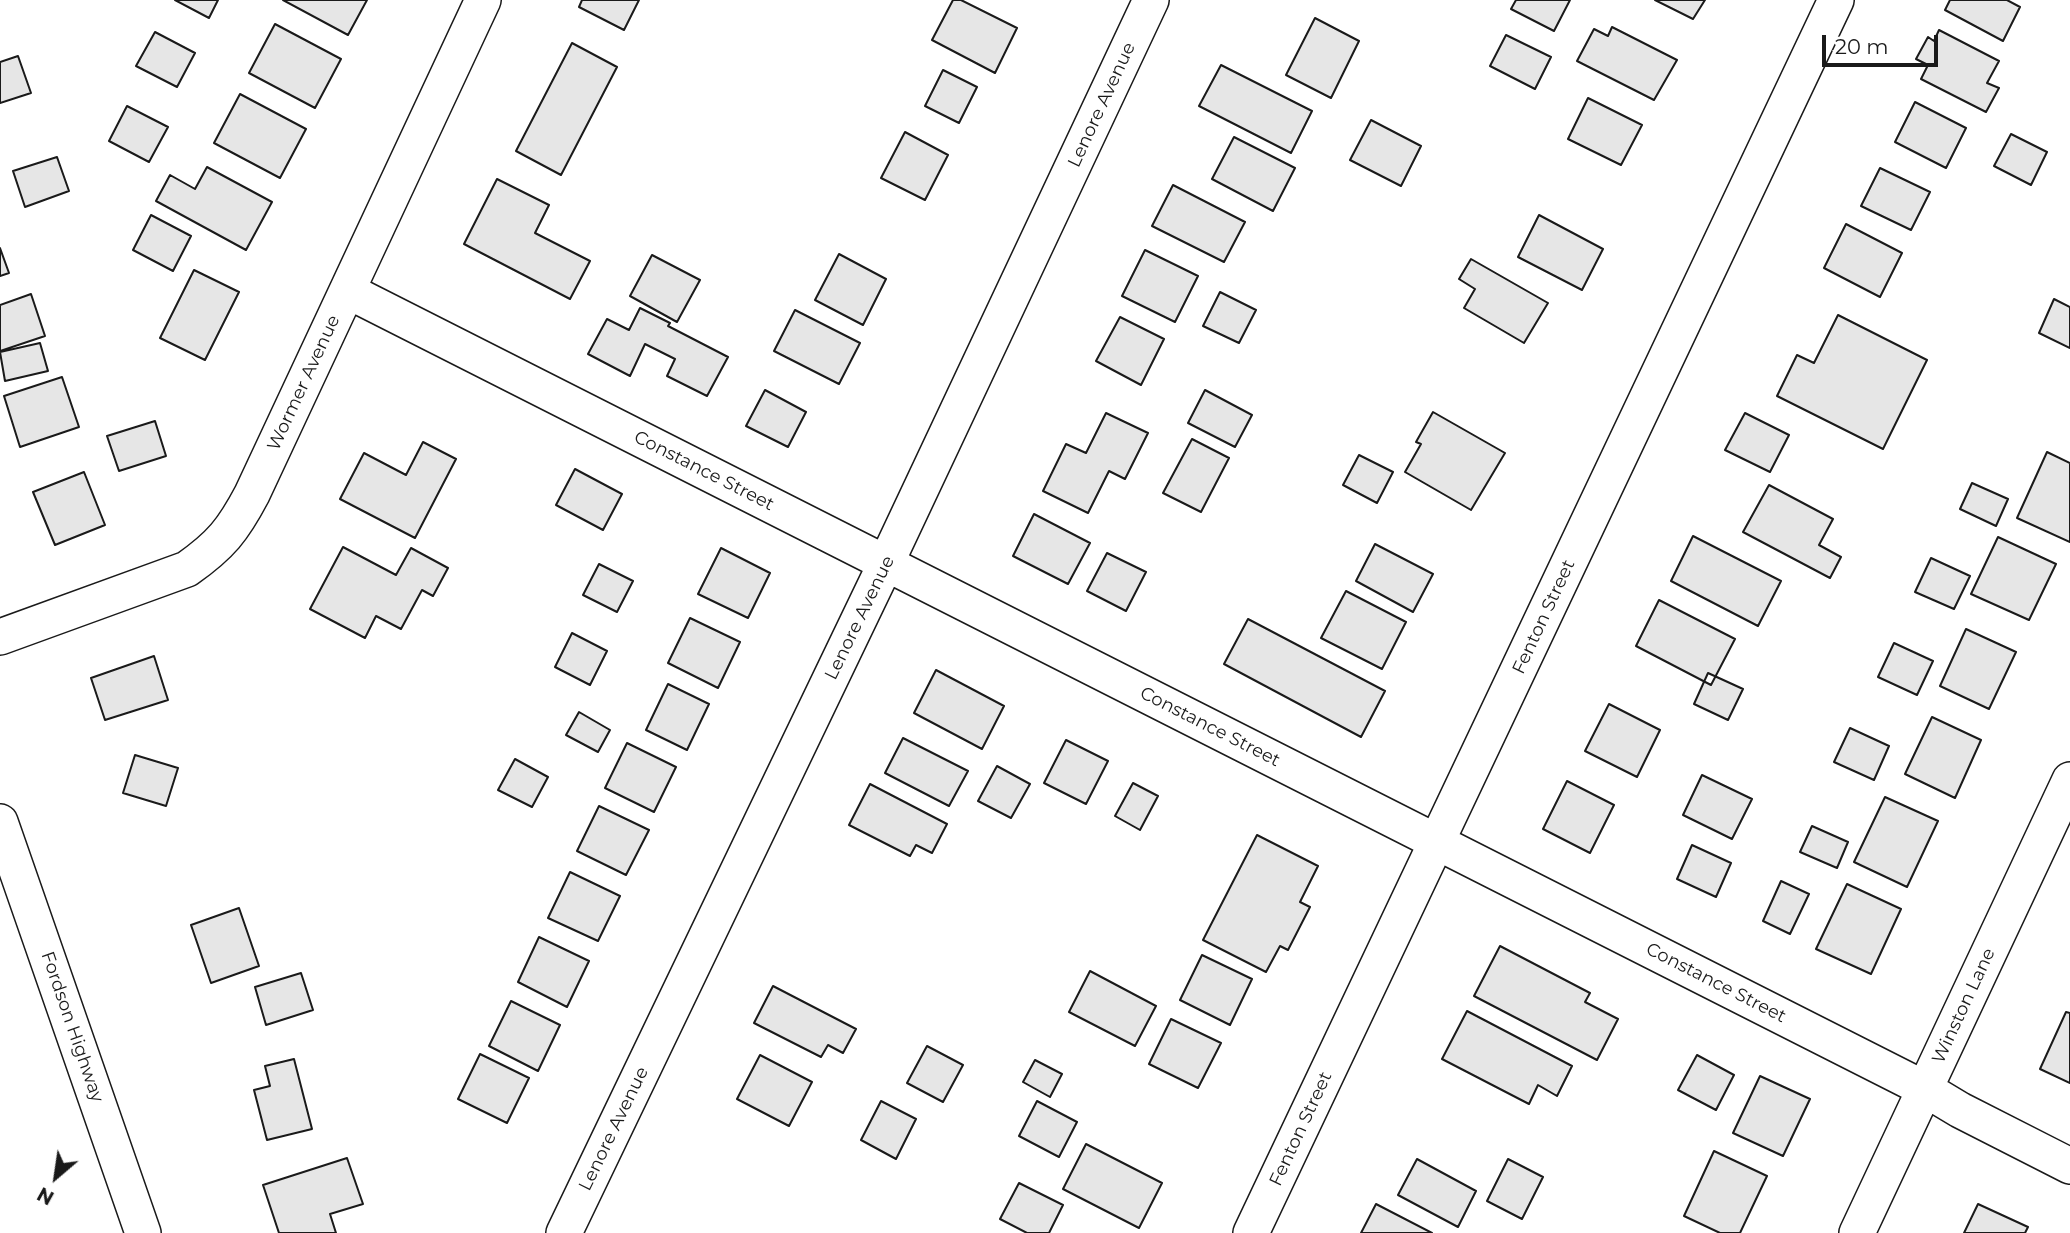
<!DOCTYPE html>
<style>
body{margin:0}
#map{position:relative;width:2070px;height:1233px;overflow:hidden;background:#fff;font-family:Montserrat,sans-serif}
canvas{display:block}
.north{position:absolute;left:21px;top:1142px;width:70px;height:70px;-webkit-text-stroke:5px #fff;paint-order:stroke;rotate:209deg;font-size:19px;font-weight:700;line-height:28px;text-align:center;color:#1a1a1a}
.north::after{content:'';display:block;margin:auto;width:24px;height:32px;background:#1a1a1a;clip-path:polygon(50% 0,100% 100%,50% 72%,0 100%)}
.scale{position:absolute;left:1822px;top:35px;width:116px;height:32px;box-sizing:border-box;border:4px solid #1a1a1a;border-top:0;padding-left:9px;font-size:21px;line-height:24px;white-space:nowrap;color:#1a1a1a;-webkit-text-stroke:5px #fff;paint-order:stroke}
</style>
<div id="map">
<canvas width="2070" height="1233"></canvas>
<div class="north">N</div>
<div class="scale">20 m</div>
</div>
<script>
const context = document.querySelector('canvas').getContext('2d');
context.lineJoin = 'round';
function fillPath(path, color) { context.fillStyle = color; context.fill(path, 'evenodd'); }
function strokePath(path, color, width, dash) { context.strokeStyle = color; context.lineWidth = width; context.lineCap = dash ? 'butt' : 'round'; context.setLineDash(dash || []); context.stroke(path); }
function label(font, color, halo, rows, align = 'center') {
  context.font = font + ' Montserrat,sans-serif'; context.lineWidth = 5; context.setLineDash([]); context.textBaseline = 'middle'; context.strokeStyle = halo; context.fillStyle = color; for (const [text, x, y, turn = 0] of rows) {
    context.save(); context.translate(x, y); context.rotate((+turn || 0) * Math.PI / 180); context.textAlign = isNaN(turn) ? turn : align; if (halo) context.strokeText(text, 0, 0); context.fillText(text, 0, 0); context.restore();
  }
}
const building = new Path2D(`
 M175,0H218L209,18Z
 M283,0H367L348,35Z
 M582,0H639L624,30L579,7Z
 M953,0H961L1017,28L995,73L932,40Z
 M1516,0H1570L1554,31L1511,9Z
 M1655,0H1705L1693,19Z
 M1950,0H2007L2020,7L2003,41L1945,10Z
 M1315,18L1359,41L1331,98L1286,75Z
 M275,24L341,59L315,108L249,73Z
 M1612,27L1677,60L1654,100L1577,61L1594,29L1608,36Z
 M1939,30L1999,61L1987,83L1999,88L1986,112L1921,79L1928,65L1916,59L1928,37L1934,41Z
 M155,32L195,53L177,87L136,66Z
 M1506,35L1551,57L1535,89L1490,66Z
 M572,43L617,67L561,175L516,151Z
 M18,56L31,93L0,103V62Z
 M1221,65L1312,111L1291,153L1199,106Z
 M943,70L977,87L959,123L925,106Z
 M240,94L306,129L280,178L214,143Z
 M1588,98L1642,125L1621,165L1568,139Z
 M1915,102L1966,128L1946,168L1895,142Z
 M127,106L168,127L149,162L109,141Z
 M1371,120L1421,146L1401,186L1350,160Z
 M905,132L948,155L925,200L881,178Z
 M2011,134L2047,152L2031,185L1994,166Z
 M1234,137L1295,168L1273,211L1212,179Z
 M57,157L69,191L25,207L13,171Z
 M207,167L272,202L246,250L156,201L170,175L195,189Z
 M1880,168L1930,192L1911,230L1861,206Z
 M497,179L549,205L535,233L590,261L570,299L464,244Z
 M1173,185L1245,222L1224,262L1152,226Z
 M151,215L191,236L173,271L133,250Z
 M1539,215L1603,249L1582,290L1518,257Z
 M1846,224L1902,253L1880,297L1824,268Z
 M0,248L9,273L0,276Z
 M1145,250L1198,276L1175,322L1122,296Z
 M839,254L886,279L863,325L815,300Z
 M652,255L700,280L677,322L630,296Z
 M1471,259L1548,303L1524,343L1464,308L1475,289L1459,279Z
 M194,270L239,292L205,360L160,338Z
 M1220,292L1256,310L1239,343L1203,326Z
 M31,294L45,336L0,351V305Z
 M2054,299L2070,307V348L2039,333Z
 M640,308L670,323L668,326L728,357L707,396L667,376L675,359L645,344L630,376L588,354L607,319L629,330Z
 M795,310L860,343L839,384L774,351Z
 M1838,315L1927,360L1883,449L1777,396L1797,355L1814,363Z
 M1120,317L1164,339L1141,385L1096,361Z
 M40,343L48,371L5,381L0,352Z
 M62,377L79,427L20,447L4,396Z
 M765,390L806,412L788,447L746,426Z
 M1205,390L1252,415L1235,447L1188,423Z
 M1433,412L1505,453L1471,510L1405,472L1421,444L1416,442Z
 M1106,413L1148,433L1125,479L1109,471L1088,513L1043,491L1066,444L1086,453Z
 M1745,413L1789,435L1770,472L1725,450Z
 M155,421L166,456L119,471L107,436Z
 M1192,439L1229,458L1201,512L1163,493Z
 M423,442L456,459L415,538L340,499L364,453L406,475Z
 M2047,452L2070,463V542L2017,518Z
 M1359,455L1393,472L1377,503L1343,485Z
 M575,469L622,494L603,530L556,505Z
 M84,472L105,525L55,545L33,492Z
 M1972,483L2008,499L1996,526L1960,509Z
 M1769,485L1833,519L1819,545L1841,557L1830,578L1743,532Z
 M1034,514L1090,543L1068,584L1013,556Z
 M1693,536L1781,581L1758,626L1671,581Z
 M1998,537L2056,564L2029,620L1971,594Z
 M1375,544L1433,574L1413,612L1356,581Z
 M343,547L396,575L411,548L448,568L433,596L422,590L401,629L376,616L365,638L310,609Z
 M721,548L770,573L748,618L698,594Z
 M1107,553L1146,572L1126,611L1087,591Z
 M1931,558L1970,576L1954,609L1915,592Z
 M599,564L633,581L617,612L583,595Z
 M1346,591L1406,622L1382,669L1321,638Z
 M1659,600L1735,639L1711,685L1636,646Z
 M690,618L740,642L718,688L668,663Z
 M1248,619L1385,691L1361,737L1224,664Z
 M1966,629L2016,652L1989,709L1940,686Z
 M572,633L607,651L590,685L555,667Z
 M1894,643L1933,661L1917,695L1878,677Z
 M154,656L168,700L105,720L91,678Z
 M936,670L1004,706L982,749L914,713Z
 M1708,673L1743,689L1728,720L1694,704Z
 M668,684L709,704L687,750L646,730Z
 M1609,704L1660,730L1637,777L1585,751Z
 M579,712L610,730L598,752L566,735Z
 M1932,717L1981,740L1955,798L1905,774Z
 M1850,728L1889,746L1874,780L1834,762Z
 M903,738L968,771L949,806L885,773Z
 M1066,740L1108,761L1086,804L1044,783Z
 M627,743L676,767L654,812L605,788Z
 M135,755L178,768L166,806L123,793Z
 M515,759L548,777L532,807L498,790Z
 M997,766L1030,784L1011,818L978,801Z
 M1702,775L1752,799L1732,839L1683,815Z
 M1567,781L1614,805L1590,853L1543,829Z
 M1133,783L1158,796L1140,830L1115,816Z
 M870,784L947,824L932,853L916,845L910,856L849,825Z
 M1885,797L1938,821L1907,887L1854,862Z
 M599,806L649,830L626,875L577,851Z
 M1812,826L1848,842L1837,868L1800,852Z
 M1257,835L1318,866L1300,902L1310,907L1288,950L1280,946L1266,972L1203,940Z
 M1692,845L1731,863L1716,897L1677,879Z
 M570,872L620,896L598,941L548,918Z
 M1781,881L1809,894L1790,934L1763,921Z
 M1847,884L1901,909L1871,974L1816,949Z
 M239,908L259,966L211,983L191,925Z
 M539,937L589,961L567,1007L518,982Z
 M1500,946L1590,993L1585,1002L1618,1019L1597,1060L1474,996Z
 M1202,955L1252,979L1230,1025L1180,1000Z
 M1090,971L1156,1006L1135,1046L1069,1012Z
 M301,973L313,1010L266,1025L255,987Z
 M773,986L856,1029L843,1053L828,1045L821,1057L754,1023Z
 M511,1001L560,1025L538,1071L489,1046Z
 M1467,1011L1572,1066L1557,1096L1538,1085L1529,1104L1442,1059Z
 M2066,1012L2070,1013V1083L2040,1069Z
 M1171,1019L1221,1043L1198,1088L1149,1064Z
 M927,1046L963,1065L943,1102L907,1083Z
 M480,1054L529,1078L507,1123L458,1099Z
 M760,1055L812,1082L789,1126L737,1099Z
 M1697,1055L1734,1075L1716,1110L1678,1090Z
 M294,1059L312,1129L267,1140L254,1090L270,1086L265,1066Z
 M1035,1060L1062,1074L1050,1097L1023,1082Z
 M1760,1076L1810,1099L1783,1156L1733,1133Z
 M881,1101L916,1119L896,1159L861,1140Z
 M1037,1101L1077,1122L1059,1157L1019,1136Z
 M1086,1144L1162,1183L1139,1228L1063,1189Z
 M1714,1151L1767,1176L1740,1233H1720L1684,1216Z
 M347,1158L363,1204L330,1214L336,1233H279L263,1185Z
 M1417,1159L1476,1191L1458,1227L1398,1195Z
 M1508,1159L1543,1177L1522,1219L1487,1201Z
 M1019,1183L1063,1205L1049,1233H1027L1000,1219Z
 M1376,1204L1432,1233H1361Z
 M1978,1204L2028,1227L2025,1233H1964Z`);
fillPath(building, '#e6e6e6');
strokePath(building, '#1a1a1a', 2);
const minor = new Path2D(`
 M348,291L1925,1089L1960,1110L2070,1166
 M0,637L187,569C221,545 233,530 252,494L483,0
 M0,822L143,1233
 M564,1233L886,563L1151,0
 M1251,1233L1836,0
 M1857,1233L2070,780`);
strokePath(minor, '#1a1a1a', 38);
strokePath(minor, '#fff', 35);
label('18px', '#1a1a1a', '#fff', [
 ["Lenore Avenue",1102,105,-65],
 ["Wormer Avenue",304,383,-65],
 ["Constance Street",704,471,27],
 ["Fenton Street",1544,617,-65],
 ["Lenore Avenue",860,618,-64],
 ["Constance Street",1210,727,27],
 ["Constance Street",1716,983,27],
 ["Winston Lane",1964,1006,-65],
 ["Fordson Highway",72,1027,71],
 ["Lenore Avenue",614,1129,-64],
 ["Fenton Street",1301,1129,-65]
]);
</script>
